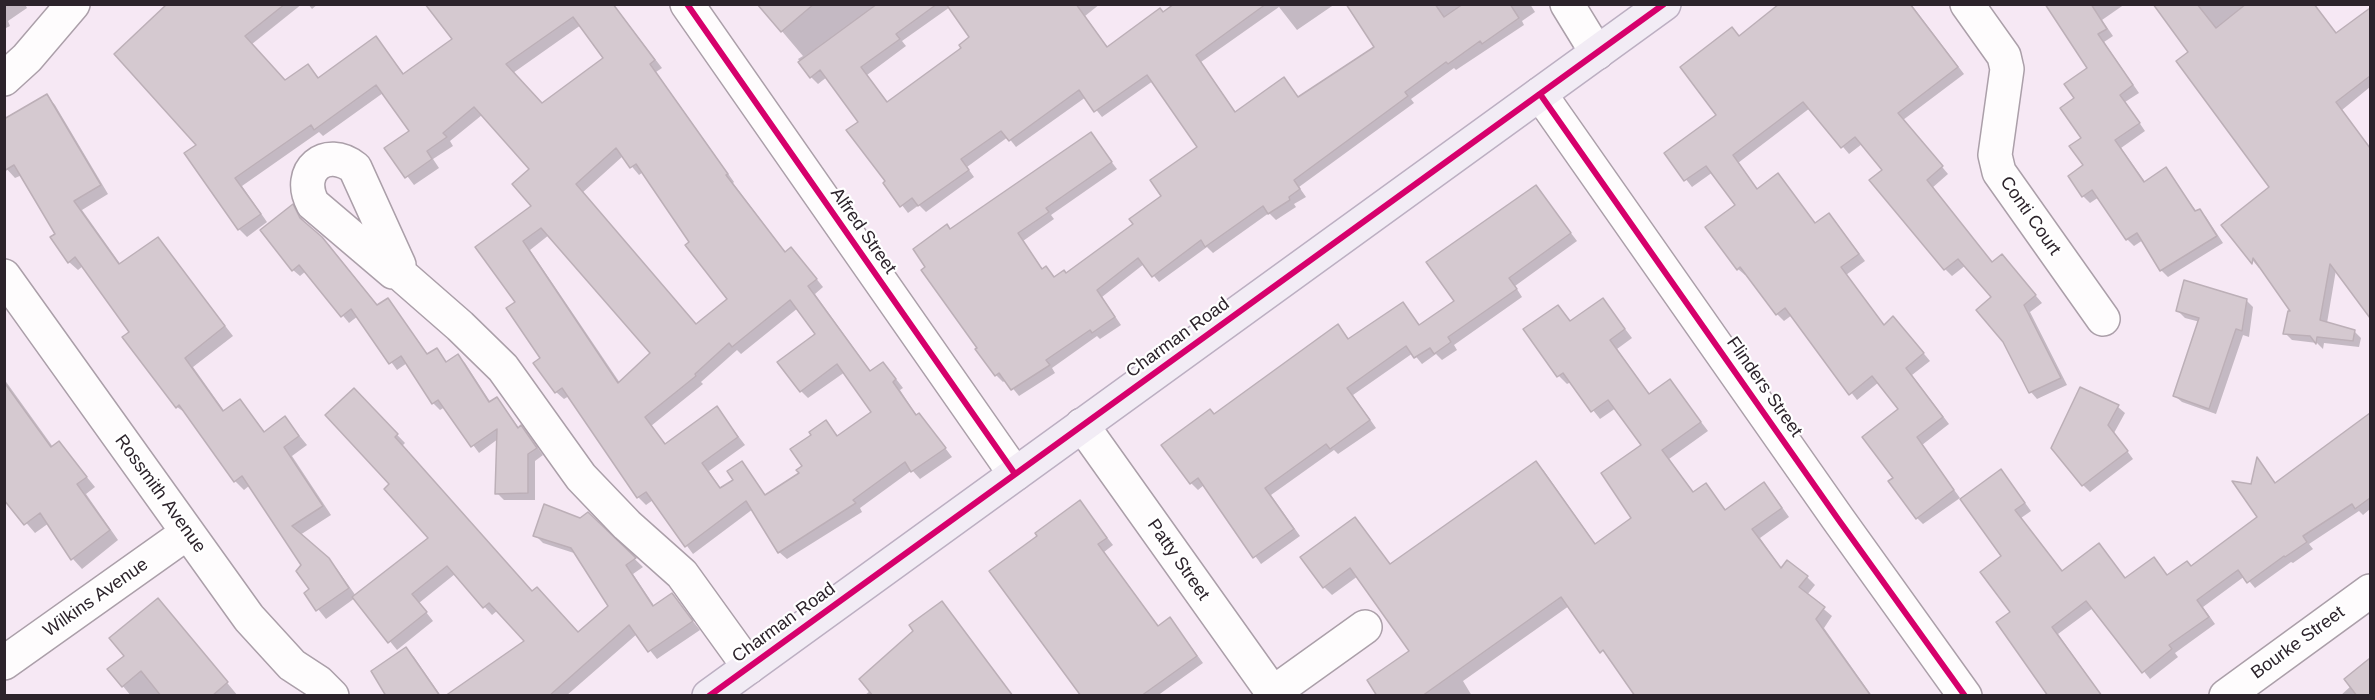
<!DOCTYPE html>
<style>
body{margin:0}
#map{position:relative;width:2375px;height:700px;overflow:hidden;background:#f6e8f4;font-family:Arial,sans-serif}
canvas{display:block}
.frame{position:absolute;inset:0;border:6px solid #2c232b;pointer-events:none}
</style>
<div id="map">
<canvas width="2375" height="700"></canvas>
<div class="frame"></div>
</div>
<script>
const context = document.querySelector('canvas').getContext('2d');
context.lineJoin = 'round';
function fillPath(path, color) { context.fillStyle = color; context.fill(path, 'evenodd'); }
function strokePath(path, color, width, dash) { context.strokeStyle = color; context.lineWidth = width; context.lineCap = dash ? 'butt' : 'round'; context.setLineDash(dash || []); context.stroke(path); }
function label(font, color, halo, rows, align = 'center') {
  context.font = font + ' Arial,sans-serif'; context.lineWidth = 4.5; context.setLineDash([]); context.textBaseline = 'middle'; context.strokeStyle = halo; context.fillStyle = color; for (const [text, x, y, turn = 0] of rows) {
    context.save(); context.translate(x, y); context.rotate((+turn || 0) * Math.PI / 180); context.textAlign = isNaN(turn) ? turn : align; if (halo) context.strokeText(text, 0, 0); context.fillText(text, 0, 0); context.restore();
  }
}
fillPath(new Path2D(`
 M4,4H25L27,8L8,21L10,26L4,29Z
 M168,4H302L252,44L285,82L308,66L320,79L376,38L404,74L454,39L427,4H613L662,68L656,72L734,182L733,183L786,253L799,257L823,287L815,294L871,372L883,364L890,371L903,388L900,390L917,416L926,423L952,457L920,479L912,470L860,508L862,512L787,559L779,552L753,509L693,554L653,500L646,505L638,497L569,396L564,399L556,392L517,302L477,247L534,207L531,169L482,115L450,141L453,146L433,159L439,168L414,185L386,148L411,131L383,93L323,136L319,132L242,186L267,222L247,237L239,229L198,145ZM581,25L605,58L542,105L513,73ZM623,156L639,175L643,172L729,300L696,326L582,193ZM549,235L652,354L620,383L530,250ZM798,308L817,334L801,391L808,398L845,372L873,412L839,437L826,422L813,435L801,474L766,496L742,463L735,480L721,489L709,471L745,445L717,408L666,445L651,426L703,384L701,382L737,350L741,354Z
 M308,4H318L312,9Z
 M759,4H1100L1085,16L1108,48L1176,4H1335L1297,30L1279,7L1201,62L1236,113L1284,79L1299,98L1377,47L1403,4H1530L1535,12L1522,21L1524,25L1456,70L1454,68L1411,99L1414,103L1299,187L1306,197L1294,204L1296,207L1276,220L1269,213L1213,253L1207,247L1159,282L1144,264L1102,297L1121,325L1100,339L1097,336L1052,368L1055,373L1019,396L1006,380L1003,382L996,375L978,349L951,230L1090,134L1117,169L1051,215L1054,219L1023,241L1043,270L1046,268L1055,278L1067,274L1135,225L1164,196L1199,147L1153,81L1102,117L1086,97L1016,147L1008,137L967,167L974,177L926,212L919,205L908,213L885,183L887,182L860,122L827,77L818,84L811,77L798,59L803,56ZM950,7L971,37L963,48L888,103L867,75L906,46L902,41Z
 M1781,4H1911L1964,74L1903,120L1948,174L1932,188L1993,263H2008L2042,303L2030,312L2067,385L2037,399L2031,392L1994,297L1966,265L1952,276L1945,269L1884,170L1862,144L1849,154L1810,108L1738,163L1758,190L1778,175L1816,224L1829,215L1835,221L1865,261L1846,275L1885,326L1900,325L1930,361L1912,375L1949,424L1922,445L1960,498L1923,524L1917,518L1895,478L1900,409L1879,382L1857,400L1792,315L1784,321L1777,314L1747,274L1745,275L1738,269L1707,227L1737,205L1713,172L1692,187L1666,154L1719,116L1740,38Z
 M2047,4H2125L2102,20L2113,36L2104,42L2139,93L2125,102L2145,131L2121,148L2146,183L2165,169L2197,212L2200,211L2206,217L2223,243L2168,277L2161,270L2143,240L2134,246L2127,239L2099,197L2090,203L2083,196V138L2077,98L2089,69Z
 M2155,4H2314L2337,34L2370,9V87L2342,110L2370,148V316L2336,270L2327,323L2354,331L2361,338L2359,347L2324,343L2323,349L2317,343L2292,340L2285,333L2293,314L2259,264V268L2223,225L2271,187L2190,52Z
 M47,96L55,105L108,194L82,210L121,265L158,239L233,336L193,367L225,412L240,401L265,432L285,418L307,445L292,456L331,515L300,535L337,569L356,596L430,538L391,484L354,390L405,443L402,446L533,593L578,634L610,606L577,554L543,543L535,535L580,520L588,514L643,567L633,574L655,607L672,595L700,630L657,659L637,634L566,696H448L527,642L498,610L492,615L455,574L419,603L433,621L397,650L355,598L326,619L306,594L312,589L303,565L250,485L244,490L235,481L187,414L177,407L159,384L131,332L83,266L78,270L69,262L57,234L22,175L15,178L4,166Z
 M1536,187L1577,241L1515,286L1522,297L1454,345L1457,350L1442,360L1436,354L1422,364L1413,353L1353,395L1376,428L1338,454L1334,450L1271,495L1300,536L1261,564L1204,485L1198,490L1191,483L1214,415L1338,326L1350,340L1403,304L1420,326L1456,301Z
 M293,206L306,224L329,245L378,306L388,300L428,355L436,350L447,363L458,356L465,363L491,403L497,398L519,428L521,427L528,434L543,455L535,461V500H504L497,493L498,439L479,453L445,407L440,410L433,403L407,363L397,370L358,316L349,323L306,271L300,276L293,270Z
 M1603,300L1632,338L1617,349L1650,395L1670,381L1708,431L1669,459L1694,493L1705,485L1727,511L1764,484L1772,493L1789,517L1760,538L1782,569L1807,577L1815,585L1807,595L1832,616L1824,628L1872,696H1743L1611,658L1610,660L1569,606L1463,681L1472,696H1379L1411,651L1358,576L1332,595L1324,587L1355,519L1391,565L1536,463L1544,471L1596,545L1634,518L1643,445L1616,408L1600,419L1571,382L1567,384L1559,376L1525,329L1558,307L1571,322Z
 M2246,300L2253,307L2249,337L2243,335L2216,414L2182,402L2175,396L2200,322L2185,318L2178,311Z
 M4,379L53,447L59,443L95,487L86,494L118,540L82,569L73,559L49,523L35,533L4,497Z
 M2081,389L2118,407L2125,413L2114,433L2133,459L2090,492L2083,485Z
 M2367,418L2370,422V509L2363,515L2359,511L2309,544L2313,549L2293,563L2291,562L2255,588L2245,576L2203,607L2215,624L2175,653L2178,657L2150,679L2093,608L2058,634L2102,696H2050L2012,613L2003,556L2007,478L2031,511L2021,518L2063,572L2105,552L2126,579L2154,559L2168,576L2192,567L2259,517L2252,486L2263,466L2276,484Z
 M1080,502L1113,545L1104,552L1159,627L1176,626L1203,663L1157,696H1083L1039,537Z
 M942,603L1013,696H864L871,690L915,631Z
 M167,610L238,696H131L109,669L126,656Z
 M406,649L414,657L441,696H388Z
 M2369,662L2370,696H2340L2351,686Z`), '#0003');
const building = new Path2D(`
 M167,4H285L245,36L285,80L308,64L318,78L376,36L403,74L452,39L425,4H613L655,60L650,64L728,174L726,175L785,252L791,247L817,279L808,286L870,371L883,362L896,379L893,382L916,415L919,413L946,448L911,472L905,462L853,500L856,503L778,553L746,501L685,547L646,492L637,498L562,388L555,393L533,363L540,358L506,308L515,302L475,247L531,206L512,184L529,169L474,107L443,133L447,137L427,151L432,159L405,178L384,148L409,131L376,85L314,130L311,125L235,178L261,214L238,230L184,153L196,145L114,54ZM573,17L603,58L542,103L506,64ZM616,148L630,168L636,164L689,242L685,245L727,299L696,324L576,184ZM541,228L650,353L618,383L523,241ZM790,300L815,334L777,362L800,392L837,364L871,412L837,436L826,420L809,432L811,435L790,449L802,466L796,470L799,473L765,495L742,461L727,471L733,480L720,488L702,463L738,437L717,406L665,444L645,417L696,376L695,374L729,343L732,347Z
 M757,4H814L781,32Z
 M877,4H937L896,34L900,39L861,67L887,102L961,48L959,45L969,37L946,4H1076L1107,47L1160,8L1163,12L1174,4H1266L1196,55L1235,112L1284,77L1298,97L1374,47L1346,4H1435L1444,17L1463,4H1510L1519,18L1482,44L1480,41L1448,64L1446,62L1405,92L1408,96L1294,180L1300,189L1289,197L1290,200L1268,214L1263,206L1205,247L1201,240L1152,277L1138,258L1097,290L1115,317L1092,333L1090,330L1046,360L1050,365L1011,390L999,373L995,376L975,349L977,348L921,270L925,267L913,249L947,224L950,229L1091,132L1112,162L1046,208L1049,212L1018,233L1042,269L1046,266L1054,277L1064,270L1066,273L1133,224L1129,219L1161,196L1150,180L1197,147L1147,75L1094,112L1079,90L1009,141L1001,131L961,159L969,170L918,206L912,198L900,207L883,183L885,181L846,130L858,122L820,70L810,78L798,62Z
 M1779,4H1910L1958,67L1898,113L1943,166L1927,180L1992,262L2002,254L2036,295L2024,305L2061,378L2029,393L2003,342L1976,310L1991,297L1958,259L1944,270L1869,180L1882,170L1855,137L1841,148L1803,102L1733,155L1757,189L1778,173L1815,223L1829,213L1859,254L1841,267L1884,325L1893,316L1924,353L1906,368L1943,417L1917,437L1954,490L1916,519L1888,481L1893,478L1862,437L1898,409L1872,376L1849,395L1785,308L1776,315L1740,267L1737,270L1705,227L1735,205L1706,166L1684,181L1664,153L1716,115L1680,67L1732,27L1739,36Z
 M2045,4H2091L2107,29L2098,34L2133,85L2120,95L2140,123L2115,140L2144,182L2166,167L2195,211L2200,209L2217,236L2160,271L2137,233L2126,240L2092,190L2082,197L2068,176L2083,165L2069,146L2081,138L2060,108L2074,98L2064,84L2087,68Z
 M2153,4H2197L2216,28L2246,4H2314L2336,33L2370,8V76L2336,102L2370,148V318L2330,264L2320,320L2355,330L2353,341L2317,337L2316,344L2310,336L2283,334L2288,311H2290L2253,258L2252,264L2221,225L2269,187L2176,61L2188,52Z
 M47,94L101,185L74,201L119,264L158,237L225,326L185,358L223,411L240,399L264,432L285,416L299,436L284,447L323,506L292,526L329,558L349,588L316,611L304,593L309,589L296,571L301,565L242,476L234,482L179,405L176,408L122,337L129,332L75,257L68,263L50,237L55,234L14,165L4,171V119Z
 M1536,185L1571,233L1509,278L1517,289L1448,337L1451,342L1434,354L1430,348L1414,358L1406,346L1347,388L1370,420L1330,449L1326,444L1265,488L1294,529L1253,558L1198,478L1190,484L1161,445L1210,409L1214,414L1338,324L1348,339L1403,302L1419,325L1454,301L1426,262Z
 M293,204L300,218L322,237L377,305L388,298L427,354L437,348L446,362L458,354L489,402L497,397L518,428L521,425L537,448L528,454V493L495,494L497,429L471,447L438,400L432,404L401,356L389,364L351,309L341,317L299,265L292,271L260,230Z
 M2184,280L2247,299L2242,331L2236,329L2209,409L2173,396L2199,318L2176,311Z
 M1603,298L1625,329L1610,340L1649,394L1670,379L1701,422L1662,450L1693,492L1706,483L1725,510L1764,482L1782,508L1752,529L1781,568L1787,560L1808,576L1799,587L1825,607L1816,619L1871,696H1635L1603,650L1600,653L1561,597L1422,696H1377L1367,680L1409,651L1350,568L1323,588L1300,557L1355,517L1390,564L1536,461L1595,544L1631,518L1601,473L1641,445L1608,400L1591,412L1563,373L1557,377L1523,329L1558,305L1570,321Z
 M4,382L51,447L59,441L87,477L77,484L110,530L71,560L40,513L24,525L4,500Z
 M2080,387L2119,405L2108,425L2128,451L2082,486L2051,448Z
 M354,388L398,434L395,437L532,591L537,587L578,632L608,606L571,548L533,536L544,504L580,518L588,512L636,558L626,565L653,606L672,593L693,621L648,652L629,625L549,696H445L524,641L489,603L483,608L447,566L412,594L427,612L388,643L352,597L428,538L384,489L389,484L325,415Z
 M2370,413V498L2355,509L2352,504L2303,536L2307,542L2285,557L2284,556L2247,583L2238,570L2197,600L2209,617L2169,645L2172,649L2142,673L2086,601L2052,627L2102,696H2048L1996,622L2010,612L1980,572L2001,556L1960,499L2001,469L2025,503L2015,510L2062,571L2099,543L2125,578L2154,557L2167,575L2187,561L2191,566L2257,517L2232,481L2251,484L2257,457L2275,483Z
 M1080,500L1107,538L1098,544L1158,626L1170,617L1197,656L1141,696H1081L989,571L1037,536L1035,533Z
 M158,598L228,682L212,696H161L141,671L122,687L107,669L124,656L109,638Z
 M942,601L1013,696H873L859,679L913,631L909,625Z
 M406,647L440,696H386L371,671Z
 M2370,658V696H2357L2344,679Z`);
fillPath(building, '#d5c9d0');
strokePath(building, '#bcafb7', 1.5);
const minor = new Path2D(`
 M687,4L1015,474
 M1567,4L1597,53
 M1967,4L2004,56L2007,69L1995,155L1999,172L2103,319
 M4,79L27,58L73,4
 M1540,94L1838,519L1965,696
 M397,271L399,265L355,168C326,145 295,171 313,204L393,272L397,271L460,326L503,368L581,477L627,525L682,574L749,667
 M4,276L249,618L292,665L318,682L332,696
 M1082,425L1275,696
 M4,663L187,533
 M1273,693L1365,627
 M2226,696L2370,591`);
const major = new Path2D(`
 M709,696L1664,4`);
strokePath(minor, '#ab9fa9', 36);
strokePath(major, '#bcafc2', 36);
strokePath(minor, '#fefcfd', 33);
strokePath(major, '#f2ecf5', 33);
strokePath(new Path2D(`
 M687,4L1015,474
 M1540,94L1838,519L1965,696
 M709,696L1664,4`), '#d6006c', 6);
label('18px', '#2c232b', '#fff', [
 ["Conti Court",2030,216,55],
 ["Alfred Street",863,231,55],
 ["Charman Road",1178,338,-36],
 ["Flinders Street",1764,387,55],
 ["Rossmith Avenue",160,494,54],
 ["Patty Street",1178,560,55],
 ["Wilkins Avenue",96,598,-35],
 ["Charman Road",784,623,-36],
 ["Bourke Street",2298,643,-36]
]);
</script>
